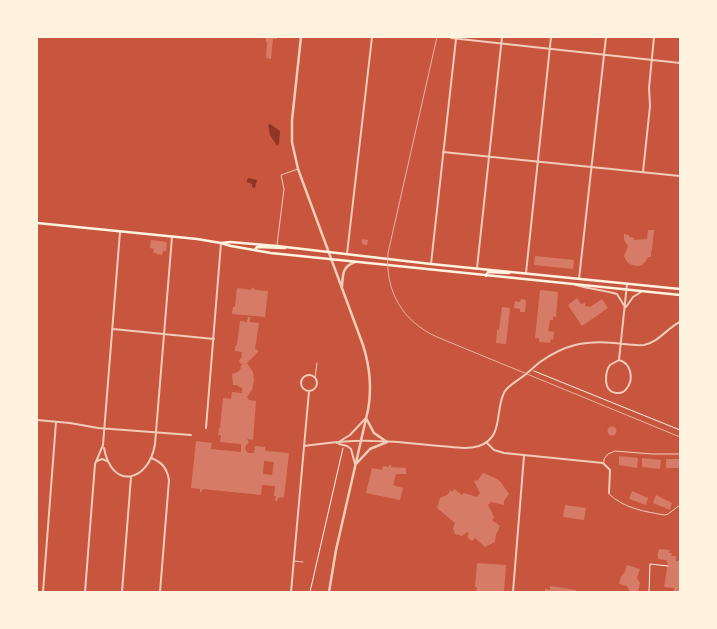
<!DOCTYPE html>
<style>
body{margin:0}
#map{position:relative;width:717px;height:629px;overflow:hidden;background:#c8553d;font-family:Roboto,sans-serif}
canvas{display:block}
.frame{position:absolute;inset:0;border:38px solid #fff3e0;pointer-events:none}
</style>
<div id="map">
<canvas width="717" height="629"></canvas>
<div class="frame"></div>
</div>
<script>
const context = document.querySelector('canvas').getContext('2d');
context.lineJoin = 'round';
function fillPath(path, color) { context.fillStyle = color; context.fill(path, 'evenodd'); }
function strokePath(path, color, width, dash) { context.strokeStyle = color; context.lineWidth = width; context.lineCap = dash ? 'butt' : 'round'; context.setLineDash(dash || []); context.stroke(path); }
fillPath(new Path2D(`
 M270,124L280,131L279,144L277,146L270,135L268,125Z
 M249,178L257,180L255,188L252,187V184L247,182V179Z`), '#8f3625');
fillPath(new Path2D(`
 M266,37H277V39H273L271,59L266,58L267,42H266Z
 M648,230H654L652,251L651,250V257H648L646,261L642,265L638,266L632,265L628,263L625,258L624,256L628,246L624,240V234L629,235V237L634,238V240L647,239Z
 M362,239L368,240L367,245L362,244Z
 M151,240L167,242L166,251H163L162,255L156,254V253H153L154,249L150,248Z
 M535,256L574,260L573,269L534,265Z
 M253,287L255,290L268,291L265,317L232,314L233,307H235L237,288L251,290Z
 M540,290L558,292L556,317L553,316V320H550L548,331L554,332L553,340L551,339L550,343L539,342V338H535Z
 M577,298L581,304L585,303V306L590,307L602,299L608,308L582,326L568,305Z
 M521,299L526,300L525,312H520V309L514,308L515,301L520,302Z
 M502,307L510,308L506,344L496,343L497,330H499Z
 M248,317H250V322L259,323L255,349L258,350V352L247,363L253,372L254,381L252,390L247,397L249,400L256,401L253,440L247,439L249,442L246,445L245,449L248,453H254L255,446L265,447V450L267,451L289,453L284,497L278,498L277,501H275L276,496H274L275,486L262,485L261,495L203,489L201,492H200V489L191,488L196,441L212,443L211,449L241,452V444L220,442L221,435H218L219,428H220L223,398L231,399L232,392L242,393V388L236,385H233L232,374L238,372L241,368L240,367L242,365L239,361L241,358L242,352L235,351V348L236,345H237L240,321L247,322ZM264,461L274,462L272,475L263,474Z
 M607.5 431a4.5 4.5 0 1 1 9 0a4.5 4.5 0 1 1-9 0Z
 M619,456L638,458L637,468L619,465Z
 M642,458L661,460L660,469L642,467Z
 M666,459H680V468H666Z
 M389,465H391V467L406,468V474H396L393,485L403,488L400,500L366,493L372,468L382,470L383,466L389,467Z
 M483,473L493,477L500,481L509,494L504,501V505L491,502L488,505L494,517L492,520L500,526L498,528L499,529L496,534L495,542L485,547L475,538L472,541L467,537L469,534L467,532L462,536L455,534L453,528L455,523L437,508L440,498L447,495L451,490L452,492L454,489L462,495L464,493L477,497L480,493L474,481L478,480Z
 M632,491L648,498L646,505L629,499Z
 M656,495L672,503L670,510L653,503Z
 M565,505L586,508L584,520L563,517Z
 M659,549L670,550L669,553H672L671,556H676V561H680V592H674V588L664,587L668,563L666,562L667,560L658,559V556H657Z
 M477,563L506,565L504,592H476L477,587H475Z
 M627,565L640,569L637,578L640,583L638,592H630L627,586L619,584L621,576H622L623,573L624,574Z
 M550,586L576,590L575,592H545V589L550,590Z`), '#d67c66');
strokePath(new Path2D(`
 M534,371L680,430
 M310,592L343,448
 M649,592L650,564L668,566`), '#fff3e0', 1);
strokePath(new Path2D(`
 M277,245L284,189L281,175L298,169
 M315,378L317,363
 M604,462V459L608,454L615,451L652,454H680
 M609,494C623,508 646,512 665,515L668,514L680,505
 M294,561L303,562`), '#f1ccb7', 1);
strokePath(new Path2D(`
 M451,38L680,63
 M443,152L680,176
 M643,172L650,106L649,88L654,37
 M347,254L372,37
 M431,264L456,39
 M477,268L502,37
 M526,273L551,37
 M579,279L606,37
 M576,285C590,289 603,290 617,294L625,307
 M626,307L633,297L641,292
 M113,329L214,339
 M619,360C631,363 634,379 627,388C622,396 610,394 607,386C605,380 606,370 610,365Z
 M619,360L627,284
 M301 383a8 8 0 1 1 16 0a8 8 0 1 1-16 0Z
 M37,420L70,423L98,428L191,435
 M206,428L221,243
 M486,442L494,450L504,453L603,463L610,470L609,493
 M337,443L350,435L365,419
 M339,444L347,446L351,449L355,464
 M304,446C326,443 350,440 373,441C395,441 418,444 440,446C453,447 466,450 479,446C505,437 494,409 505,391C510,384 519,380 526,374C531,370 535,366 540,362C564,345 585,340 614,343C624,344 635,346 644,345C659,342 667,328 680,322
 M104,448C112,491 149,482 155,444L172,237
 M151,458C162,462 167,468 169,480L160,592
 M97,461L102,459L107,461
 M43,592L56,422
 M85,592L95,464L103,445L120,232
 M122,592L131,477
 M291,592L309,391
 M513,592L524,456`), '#f1ccb7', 2);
strokePath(new Path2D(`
 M301,37L292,120V142L298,169L363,345C370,367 372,388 368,410L336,550L329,592
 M342,287C343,274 342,267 355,262
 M366,418L374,433L387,442
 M356,464L370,449L387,442`), '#f1ccb7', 2.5);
strokePath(new Path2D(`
 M37,223L197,239L221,243L231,246L271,253L680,295
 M221,243L230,242L277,246L431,264L680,289
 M255,250L257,247L285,248
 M486,276L488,272L509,273`), '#fff3e0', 2.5);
strokePath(new Path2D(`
 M437,37L388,253C385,291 402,321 437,337L680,437`), '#e9b49f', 1);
</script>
